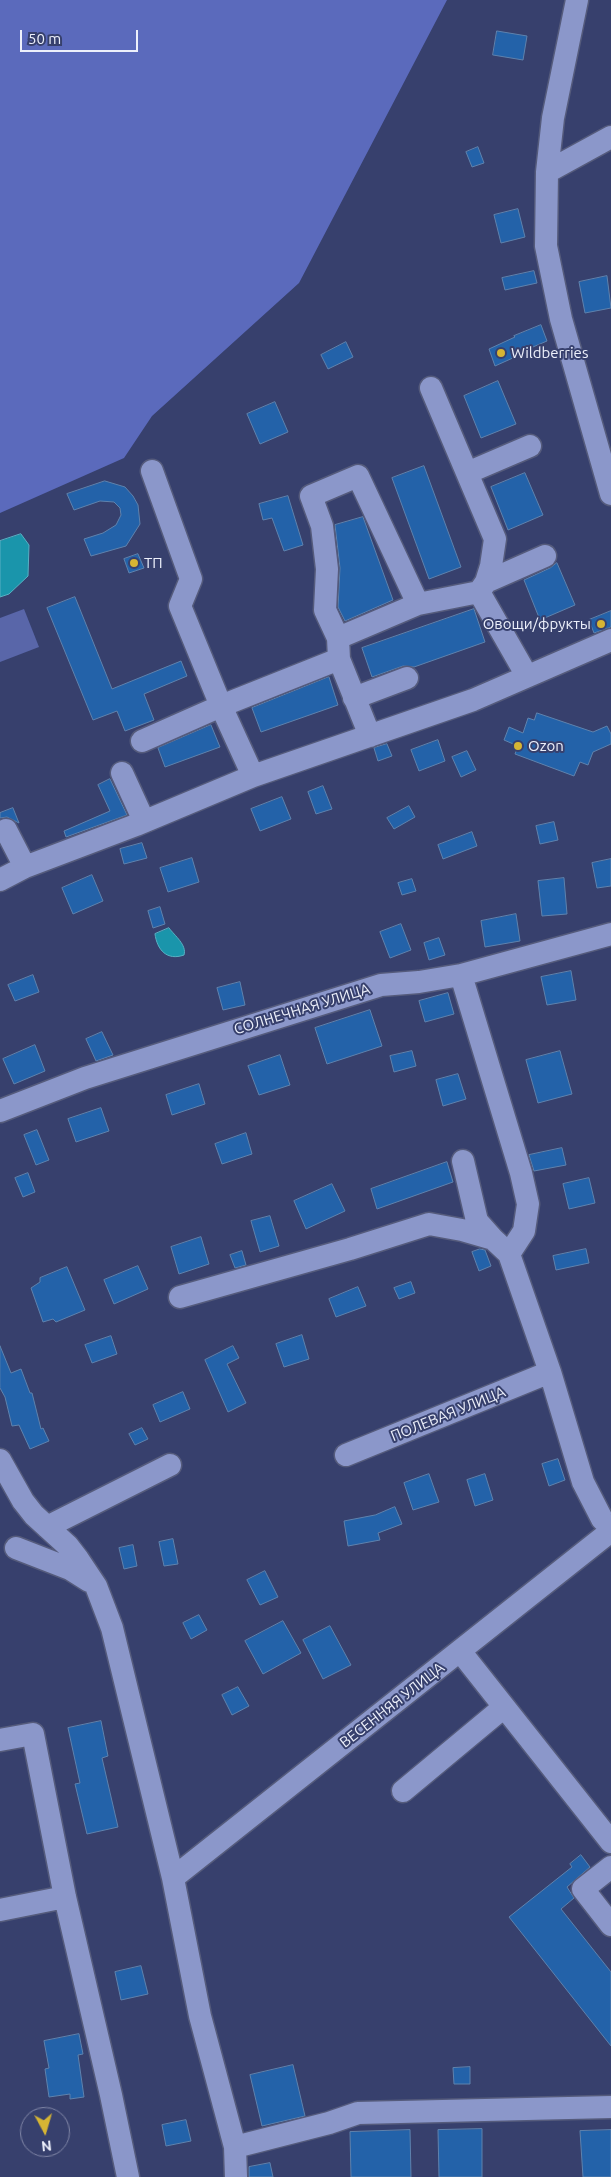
<!DOCTYPE html>
<meta charset="utf-8">
<style>
body{margin:0}
#map{position:relative;width:611px;height:2177px;overflow:hidden;background:#37406d;font-family:Ubuntu,sans-serif}
canvas{display:block}
.north{position:absolute;left:20px;top:2107px;width:50px;height:50px;box-sizing:border-box;background:#37406d;border:1px solid #8086a6;border-radius:50%;rotate:174deg;font-size:14px;font-weight:700;line-height:20px;text-align:center;color:#edf0fb}
.north::after{content:'';display:block;margin:auto;width:18px;height:22px;background:#d6b534;clip-path:polygon(50% 0,100% 100%,50% 72%,0 100%)}
.scale{position:absolute;left:20px;top:30px;width:118px;height:22px;box-sizing:border-box;border:2px solid #edf0fb;border-top:0;padding-left:6px;font-size:15px;line-height:18px;white-space:nowrap;color:#edf0fb;-webkit-text-stroke:4px #37406d;paint-order:stroke}
</style>
<div id="map">
<canvas width="611" height="2177"></canvas>
<div class="north">N</div>
<div class="scale">50 m</div>
</div>
<script>
const context = document.querySelector('canvas').getContext('2d');
context.lineJoin = 'round';
function fillPath(path, color) { context.fillStyle = color; context.fill(path, 'evenodd'); }
function strokePath(path, color, width, dash) { context.strokeStyle = color; context.lineWidth = width; context.lineCap = dash ? 'butt' : 'round'; context.setLineDash(dash || []); context.stroke(path); }
function label(font, color, halo, rows, align = 'center') {
  context.font = font + ' Ubuntu,sans-serif'; context.lineWidth = 4; context.setLineDash([]); context.textBaseline = 'middle'; context.strokeStyle = halo; context.fillStyle = color; for (const [text, x, y, turn = 0] of rows) {
    context.save(); context.translate(x, y); context.rotate((+turn || 0) * Math.PI / 180); context.textAlign = isNaN(turn) ? turn : align; if (halo) context.strokeText(text, 0, 0); context.fillText(text, 0, 0); context.restore();
  }
}
fillPath(new Path2D(`
 M24,609L39,647L0,662V618Z`), '#5966a9');
fillPath(new Path2D(`
 M0,0H447L299,283L152,416L124,458L0,513Z`), '#5b6abc');
const water = new Path2D(`
 M21,534L29,545L28,576L9,594L0,597V541Z
 M169,928C175,936 187,945 184,955C167,961 157,950 155,934Z`);
fillPath(water, '#1a95ab');
strokePath(water, '#59b0c3', 1);
const building = new Path2D(`
 M497,31L527,36L523,60L493,55Z
 M478,147L484,163L472,167L466,152Z
 M518,209L525,237L501,243L494,215Z
 M534,271L537,283L505,290L502,278Z
 M607,276L611,308L585,313L579,282Z
 M541,325L547,341L514,355L515,357L495,366L489,349L515,337L514,336Z
 M346,342L353,357L328,369L321,355Z
 M498,381L516,424L481,438L464,396Z
 M275,402L288,432L260,444L247,414Z
 M424,466L461,567L429,579L392,478Z
 M525,473L543,515L508,530L491,487Z
 M105,481L125,487L133,496L138,505L140,524L126,546L91,556L84,539L103,533L116,525L121,515L120,508L114,502L100,501L74,510L67,494Z
 M288,496L303,545L284,551L272,518L263,520L259,504Z
 M363,517L393,600L345,621L338,607L340,568L335,525Z
 M138,554L144,568L129,573L124,559Z
 M557,563L575,605L540,620L524,580L550,568Z
 M75,597L112,689L181,661L187,676L144,694L154,720L125,731L117,711L93,720L47,608Z
 M474,609L485,642L414,667L403,666L372,677L362,648Z
 M611,611V627L594,633L589,620Z
 M329,677L338,705L261,732L252,708Z
 M537,713L593,732L607,726L611,734V744L593,752L588,765L580,762L574,776L515,754L518,746L504,740L509,727L523,733L528,718L534,720Z
 M211,725L220,747L165,767L158,748Z
 M438,740L445,761L419,771L411,750Z
 M387,744L392,756L378,761L374,748Z
 M467,751L476,770L461,777L452,757Z
 M110,779L127,815L66,837L64,831L110,811L98,785Z
 M323,786L332,809L316,814L308,792Z
 M282,797L291,819L260,831L251,809Z
 M409,806L415,817L394,829L387,818Z
 M13,808L19,823L7,817L0,818V813Z
 M554,822L558,840L540,844L536,826Z
 M472,832L477,846L443,859L438,845Z
 M142,843L147,858L124,864L120,849Z
 M192,858L199,882L168,892L160,868Z
 M611,859V886L597,888L592,863Z
 M92,875L103,901L73,914L62,888Z
 M564,878L567,914L542,916L538,881Z
 M412,879L416,891L402,895L398,883Z
 M160,907L165,924L153,928L148,911Z
 M516,914L520,941L485,947L481,921Z
 M401,924L411,950L390,958L380,932Z
 M439,938L445,955L429,960L424,943Z
 M571,971L576,1000L547,1005L541,977Z
 M33,975L39,992L15,1001L8,985Z
 M240,982L245,1005L223,1010L217,988Z
 M448,993L454,1014L425,1022L419,1001Z
 M370,1010L382,1046L327,1064L315,1028Z
 M102,1032L113,1055L96,1061L86,1039Z
 M35,1045L45,1071L14,1084L3,1059Z
 M412,1051L416,1066L394,1072L390,1056Z
 M560,1051L572,1094L538,1103L526,1060Z
 M280,1055L290,1085L259,1095L248,1066Z
 M458,1074L466,1099L443,1106L436,1080Z
 M199,1084L205,1104L172,1115L166,1095Z
 M101,1108L109,1131L76,1142L68,1119Z
 M37,1130L49,1160L36,1165L24,1135Z
 M246,1133L252,1154L222,1164L215,1144Z
 M562,1148L566,1165L534,1171L529,1155Z
 M447,1162L453,1182L377,1209L371,1189Z
 M28,1173L35,1192L23,1197L15,1178Z
 M589,1178L595,1203L569,1209L563,1184Z
 M332,1184L345,1211L306,1229L294,1201Z
 M270,1216L279,1246L260,1252L251,1221Z
 M201,1237L209,1264L179,1274L171,1247Z
 M480,1249L485,1250L491,1266L479,1271L472,1252Z
 M586,1249L589,1263L556,1270L553,1256Z
 M242,1251L246,1265L235,1268L230,1255Z
 M138,1266L148,1289L114,1304L104,1280Z
 M67,1267L85,1310L56,1322L53,1319L43,1322L31,1288L40,1282V1278Z
 M411,1282L415,1293L399,1299L394,1288Z
 M358,1287L366,1306L336,1317L329,1299Z
 M302,1335L309,1359L284,1367L276,1344Z
 M111,1336L117,1354L92,1363L85,1345Z
 M0,1346L11,1373L21,1369L30,1393H32L41,1429L43,1428L49,1441L30,1449L19,1425L12,1426L5,1397L0,1388Z
 M233,1346L239,1358L227,1364L246,1403L228,1412L205,1360Z
 M183,1392L190,1409L160,1422L153,1405Z
 M142,1428L148,1439L135,1445L129,1434Z
 M558,1459L565,1480L549,1486L542,1464Z
 M429,1474L439,1502L413,1510L404,1483Z
 M485,1474L493,1500L475,1506L467,1480Z
 M395,1507L402,1524L378,1533L380,1540L348,1546L344,1521L375,1515Z
 M173,1539L178,1564L164,1566L159,1542Z
 M133,1545L137,1566L124,1569L119,1548Z
 M265,1571L278,1597L260,1605L247,1580Z
 M199,1615L207,1630L191,1639L183,1623Z
 M283,1621L301,1653L263,1674L245,1641Z
 M330,1626L351,1665L323,1679L303,1640Z
 M238,1687L249,1706L232,1715L222,1695Z
 M101,1721L108,1756L102,1758L118,1827L87,1834L75,1784L80,1783L68,1728Z
 M581,1855L590,1867L567,1887L574,1898L561,1909L611,1972V2046L509,1917L572,1867L570,1864Z
 M141,1966L148,1994L121,2000L115,1972Z
 M79,2034L83,2054L78,2055L84,2097L70,2099V2094L49,2097L45,2069L49,2068L44,2041Z
 M293,2065L305,2116L262,2126L250,2075Z
 M470,2067V2084H454L453,2068Z
 M186,2120L191,2141L166,2146L162,2125Z
 M482,2129V2177H439L438,2130Z
 M410,2130L411,2177H351L350,2132Z
 M611,2130V2177H583L580,2131Z
 M270,2163L273,2177H249V2167Z`);
fillPath(building, '#2362a9');
strokePath(building, '#5f82ad', 1);
const minor = new Path2D(`
 M577,0L553,118L547,172L546,246L561,319L611,494
 M547,172L611,137
 M431,388L495,539L491,566L486,582L479,592L527,676
 M152,471L191,579L180,606L221,706L253,776
 M467,473L530,446
 M486,582L545,556
 M338,638L418,604L479,592
 M354,698L407,678
 M370,736L339,659L338,638L325,610L327,569L322,526L311,496L358,476L418,604
 M142,741L221,706L339,659
 M122,773L144,821
 M6,830L25,867
 M0,880L25,867L136,825L253,776L473,700L611,640
 M461,975L521,1173L528,1204L524,1231L509,1254
 M0,1111L85,1078L381,985L419,982L461,975L611,934
 M463,1161L477,1221L493,1239
 M180,1297L350,1249L429,1224L462,1230L493,1239L509,1254L550,1372L583,1482L602,1519L611,1528
 M346,1455L550,1372
 M0,1460L23,1501L34,1515L68,1546L78,1559L96,1586L112,1628L173,1878L200,2016L235,2147L236,2177
 M47,1527L170,1465
 M16,1548L70,1569L89,1581
 M460,1651L611,1842
 M0,1740L33,1734L65,1897L111,2095L128,2177
 M403,1791L504,1707
 M611,1867L583,1889L611,1925
 M173,1878L611,1531
 M0,1910L65,1897
 M235,2147L329,2123L358,2113L611,2107`);
strokePath(minor, '#555b7c', 25);
strokePath(minor, '#8b97ca', 22);
for (const [x, y, r, color] of [
 [501,353,5,"#d6b534"],
 [134,563,5,"#d6b534"],
 [601,624,5,"#d6b534"],
 [518,746,5,"#d6b534"]
]) { const dot = new Path2D(); dot.arc(x, y, r, 0, 2 * Math.PI); context.fillStyle = color; context.fill(dot); strokePath(dot, '#37406d', 2); }
label('15px', '#edf0fb', '#37406d', [
 ["Wildberries",511,353],
 ["ТП",144,563],
 ["Овощи/фрукты",591,624,"right"],
 ["Ozon",528,746]
], 'left');
label('15px', '#edf0fb', '#37406d', [
 ["СОЛНЕЧНАЯ УЛИЦА",302,1009,-17],
 ["ПОЛЕВАЯ УЛИЦА",448,1414,-22],
 ["ВЕСЕННЯЯ УЛИЦА",392,1705,-38]
]);
</script>
